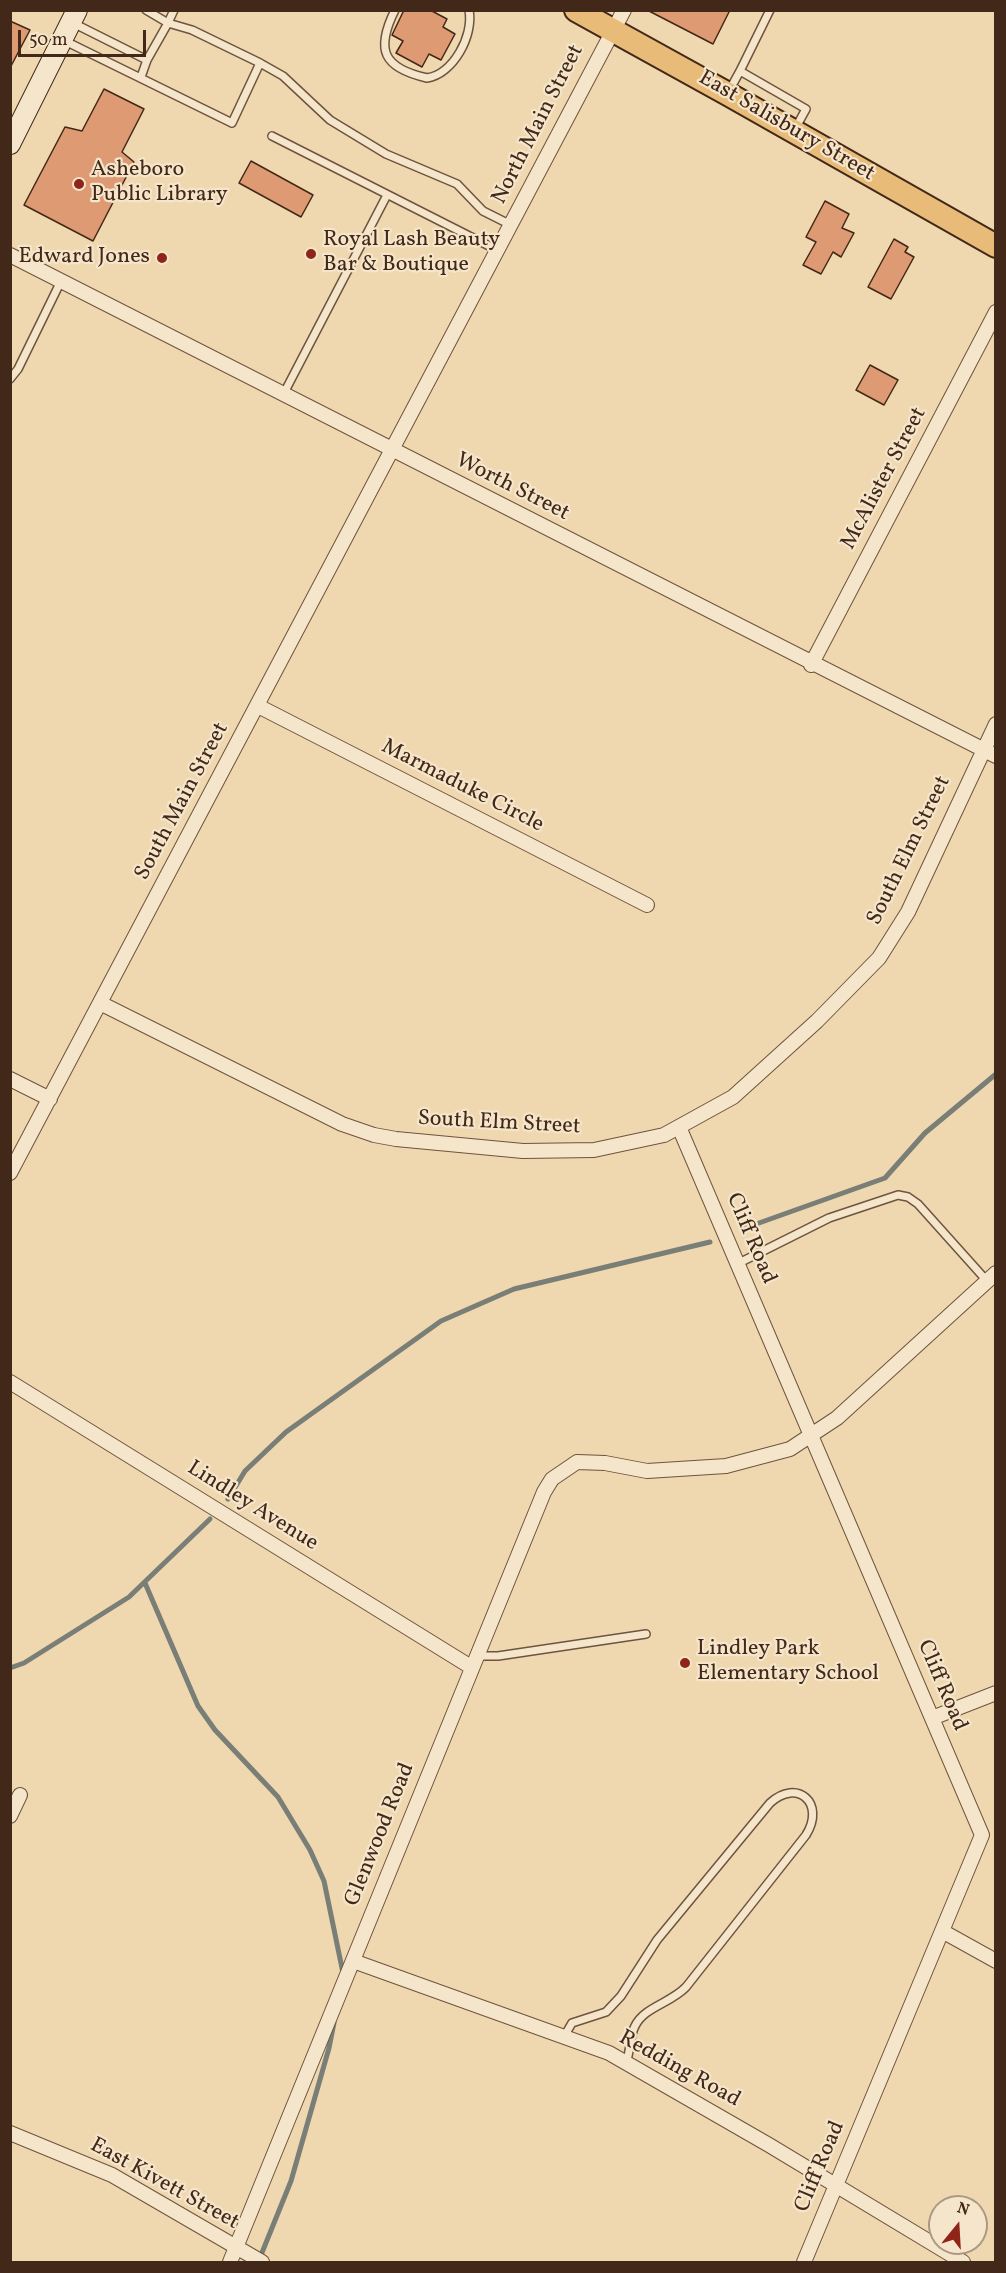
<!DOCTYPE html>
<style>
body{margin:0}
#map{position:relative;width:1006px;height:2273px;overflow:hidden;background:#efd7af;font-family:Vollkorn,serif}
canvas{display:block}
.frame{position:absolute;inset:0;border:12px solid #422818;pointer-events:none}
.north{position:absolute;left:928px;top:2195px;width:60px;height:60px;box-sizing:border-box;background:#f5e5cb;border:2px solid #ad9983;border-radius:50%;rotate:18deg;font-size:16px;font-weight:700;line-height:24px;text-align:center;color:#422818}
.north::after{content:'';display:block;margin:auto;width:21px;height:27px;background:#8f2418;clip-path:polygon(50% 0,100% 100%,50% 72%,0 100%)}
.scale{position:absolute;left:18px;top:30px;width:128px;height:27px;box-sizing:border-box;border:3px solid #422818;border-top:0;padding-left:8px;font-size:18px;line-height:21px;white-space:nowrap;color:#422818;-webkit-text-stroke:4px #f5e5cb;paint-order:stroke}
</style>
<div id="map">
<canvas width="1006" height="2273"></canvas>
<div class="frame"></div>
<div class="north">N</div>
<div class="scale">50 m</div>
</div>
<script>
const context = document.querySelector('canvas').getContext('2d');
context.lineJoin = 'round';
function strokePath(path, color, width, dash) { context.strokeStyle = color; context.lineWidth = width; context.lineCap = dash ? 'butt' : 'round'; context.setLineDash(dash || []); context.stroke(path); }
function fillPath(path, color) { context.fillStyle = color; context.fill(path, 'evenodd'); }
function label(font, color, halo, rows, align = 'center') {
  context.font = font + ' Vollkorn,serif'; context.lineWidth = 4.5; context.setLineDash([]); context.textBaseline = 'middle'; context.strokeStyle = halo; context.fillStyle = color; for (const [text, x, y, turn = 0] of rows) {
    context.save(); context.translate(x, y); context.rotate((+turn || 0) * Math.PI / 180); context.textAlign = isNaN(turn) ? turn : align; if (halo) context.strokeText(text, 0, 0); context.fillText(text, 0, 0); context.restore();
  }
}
strokePath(new Path2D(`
 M745,1228L885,1178L925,1133L996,1074
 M228,1499L245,1471L286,1432L441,1321L514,1289L710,1242
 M145,1583L198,1706L215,1730L278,1797L310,1850L324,1881L343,1973
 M10,1668L24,1663L129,1597L210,1519
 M259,2260L291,2181L329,2048L334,2023`), '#797e76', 5);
const building = new Path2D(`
 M404,10H430L447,19L443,27L455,34L441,60L429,54L422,67L396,53L403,41L392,35Z
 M647,10H730L713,44Z
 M10,21L30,30L10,68Z
 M104,89L144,109L122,152L134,162L93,241L24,205L65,127L82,131Z
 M251,161L313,195L301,217L239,183Z
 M825,201L849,214L842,228L854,233L841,257L833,252L821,274L803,265L816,242L806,237Z
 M894,239L908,247L905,252L914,257L891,299L868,287Z
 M870,365L898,380L884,405L856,390Z`);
fillPath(building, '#dd9a73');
strokePath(building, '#422818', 1.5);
const lane = new Path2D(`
 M146,10L168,23L174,10
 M395,10C375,50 383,68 427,78C453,74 474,36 469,10
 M770,10L740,71L806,109L795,129
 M71,22L147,60
 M63,40L232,123L260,63L192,30L168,23L147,60L141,77
 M260,63L283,76L330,120L386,154L457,184L483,211L511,225
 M729,91L740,71
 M272,136L497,250
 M10,379L18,369L61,281
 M283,395L387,195
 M737,1264L829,1218L898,1195L908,1197L918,1204L987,1281
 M476,1656H498L646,1634
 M565,2035L572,2023L606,2012L621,1996L657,1940L770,1803C797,1778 826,1803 806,1835L686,1987C671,2003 644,2007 635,2026C629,2037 631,2051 626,2062`);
const street = new Path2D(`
 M10,255L996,756
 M811,665L996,312
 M258,706L647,905
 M100,1003L342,1124L374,1135L396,1139L523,1151L594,1150L664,1135L733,1097L817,1021L879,958L908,912L996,724
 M10,1079L50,1099
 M679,1127L982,1835L804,2262
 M10,1173L624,10
 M10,1382L471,1667
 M932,1718L996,1693
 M10,1816L20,1795
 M942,1931L996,1961
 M353,1961L609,2053L769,2145L963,2262
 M10,2133L112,2175L262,2262
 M230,2262L544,1492L552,1479L577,1462L605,1463L647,1471L726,1466L790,1449L837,1418L996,1273`);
const secondary = new Path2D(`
 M10,144L77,10`);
const primary = new Path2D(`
 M576,10L728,94L996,246`);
strokePath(lane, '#6d543e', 10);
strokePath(street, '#6d543e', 16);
strokePath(secondary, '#422818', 22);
strokePath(primary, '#422818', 26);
strokePath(lane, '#f5e5cb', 7);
strokePath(street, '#f5e5cb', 14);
strokePath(secondary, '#f5e5cb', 20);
strokePath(primary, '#e8bc78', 22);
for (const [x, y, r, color] of [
 [79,184,6,"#8f2418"],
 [311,254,6,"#8f2418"],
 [162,258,6,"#8f2418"],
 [685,1663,6,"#8f2418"]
]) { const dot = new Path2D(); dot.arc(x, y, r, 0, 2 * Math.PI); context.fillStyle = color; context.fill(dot); strokePath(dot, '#f5e5cb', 2); }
label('22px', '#422818', '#f5e5cb', [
 ["North Main Street",539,125,-63],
 ["East Salisbury Street",786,127,30],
 ["McAlister Street",885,479,-62],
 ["Worth Street",512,488,27],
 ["Marmaduke Circle",462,787,27],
 ["South Main Street",183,802,-62],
 ["South Elm Street",910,851,-64],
 ["South Elm Street",499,1124,3],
 ["Cliff Road",750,1239,67],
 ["Lindley Avenue",252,1507,32],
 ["Cliff Road",941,1686,67],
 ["Glenwood Road",381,1835,-68],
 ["Redding Road",679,2070,29],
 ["Cliff Road",821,2167,-67],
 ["East Kivett Street",164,2185,29]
]);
label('22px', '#422818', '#f5e5cb', [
 ["Asheboro",91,171],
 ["Public Library",91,196],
 ["Royal Lash Beauty",323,241],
 ["Bar & Boutique",323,266],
 ["Edward Jones",150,258,"right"],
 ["Lindley Park",697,1650],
 ["Elementary School",697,1675]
], 'left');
</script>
